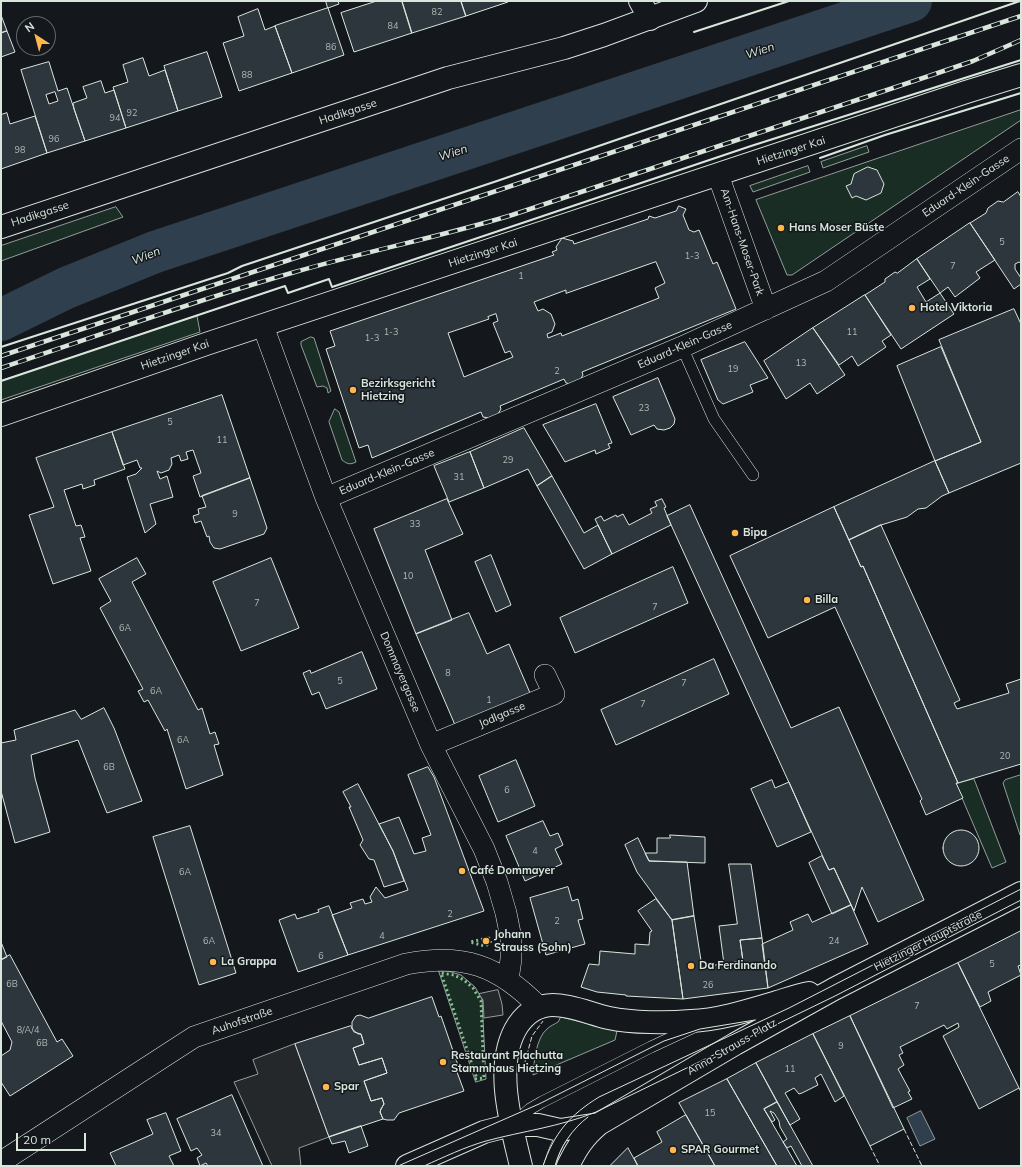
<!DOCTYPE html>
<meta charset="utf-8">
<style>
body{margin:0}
#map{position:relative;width:1022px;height:1167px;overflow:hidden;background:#14181c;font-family:Mulish,sans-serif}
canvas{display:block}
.frame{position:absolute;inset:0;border:2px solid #d8e6dc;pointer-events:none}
.north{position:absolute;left:16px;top:16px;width:40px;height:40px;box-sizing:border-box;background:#14181c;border:1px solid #626a69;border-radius:50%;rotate:324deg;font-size:11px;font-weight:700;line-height:16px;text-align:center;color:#d8e6dc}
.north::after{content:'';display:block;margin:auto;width:14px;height:18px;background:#ffb74d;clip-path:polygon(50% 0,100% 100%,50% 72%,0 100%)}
.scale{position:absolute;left:16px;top:1133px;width:70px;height:18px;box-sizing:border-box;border:2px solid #d8e6dc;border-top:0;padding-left:5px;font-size:12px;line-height:14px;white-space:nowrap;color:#d8e6dc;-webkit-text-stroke:3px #14181c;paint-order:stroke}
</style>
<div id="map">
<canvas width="1022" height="1167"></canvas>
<div class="frame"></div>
<div class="north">N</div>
<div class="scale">20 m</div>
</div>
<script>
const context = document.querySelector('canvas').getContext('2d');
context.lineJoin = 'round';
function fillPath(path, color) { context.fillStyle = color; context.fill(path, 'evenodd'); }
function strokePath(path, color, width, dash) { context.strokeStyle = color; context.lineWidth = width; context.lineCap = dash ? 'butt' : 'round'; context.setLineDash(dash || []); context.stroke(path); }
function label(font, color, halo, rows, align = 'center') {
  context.font = font + ' Mulish,sans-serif'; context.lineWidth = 3; context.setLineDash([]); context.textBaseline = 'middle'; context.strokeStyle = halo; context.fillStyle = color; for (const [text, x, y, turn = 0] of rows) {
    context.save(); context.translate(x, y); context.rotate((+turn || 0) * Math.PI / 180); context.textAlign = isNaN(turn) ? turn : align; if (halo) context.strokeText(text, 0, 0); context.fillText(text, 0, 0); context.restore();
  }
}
const green = new Path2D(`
 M1021,110V120L792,275H787L756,200Z
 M867,146L869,152L823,168L821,162Z
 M808,166L810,172L753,192L750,186Z
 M116,207L123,217L1,261V246Z
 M197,316L200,332L1,400V381Z
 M311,337L314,338L331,391L328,393L327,388L323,386L317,387L301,345V342Z
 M335,409L339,412L356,462C350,465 347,464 342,460L329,422Z
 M1021,775V833L1020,835L1003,783L1005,780Z
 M974,779L1006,862L992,868L956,784Z
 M439,971H448L461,975L475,987L482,999L486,1079L476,1082Z
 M561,1017L617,1031L615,1040L533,1075C534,1062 536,1038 547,1029C550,1026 555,1024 558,1022Z`);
fillPath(green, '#1a2d24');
strokePath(green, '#939e99', 1);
const parking = new Path2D(`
 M498,990L502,1004L503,1015L484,1018L483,1000L479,994Z
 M295,1044L329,1137L299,1148L301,1166H272L234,1082L258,1074L253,1060Z`);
fillPath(parking, '#24282b');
strokePath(parking, '#939e99', 1);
const water = new Path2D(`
 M921,1111L935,1139L920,1146L907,1118Z`);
fillPath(water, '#2f3f4d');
strokePath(water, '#939e99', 1);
strokePath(new Path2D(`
 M1,320L66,288L155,252L911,1`), '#2f3f4d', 42);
const building = new Path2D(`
 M326,1H338L339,4L328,8Z
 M377,1H402L412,33L354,52L341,13Z
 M402,1H461L466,16L412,33Z
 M461,1H507L508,2L466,16Z
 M328,8L344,55L292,73L275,26Z
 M258,9L265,30L275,26L292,73L239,91L223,43L244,36L238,17Z
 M1,15L7,31L1,33Z
 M7,31L15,52L1,57V33Z
 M207,52L222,97L178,111L164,66Z
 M143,58L149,76L165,70L178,111L126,128L113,87L128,82L123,65Z
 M49,62L58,91L67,88L85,141L47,153L21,70ZM55,92L58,101L49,104L46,95Z
 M101,81L105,93L114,90L126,128L85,141L74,109L73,103L87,98L83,87Z
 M7,113L10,124L35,116L47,153L1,169V115Z
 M868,167L877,170L884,184L881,193L866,200L856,196L852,198L846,186L851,184L854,174Z
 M1018,192L1021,197V263L1019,262L1015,264V269L1021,278V284L1014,289L970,223L986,213L988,208L998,201L1003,202Z
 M679,206L686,209L683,215L689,230L694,232L699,230L713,264L717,262L736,309L582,372L583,375L577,385L566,383L564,379L500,406L501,409L495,419L483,417L481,412L372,458L368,445L359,448L326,349L335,346L330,331L554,255L552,252L557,250L556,247L562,238L573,241L574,244L648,219L649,216L655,218L676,211ZM656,262L665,283L655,288L659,298L562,336L561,333L548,338L547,334L552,332L555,324L551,314L543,309L538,311L534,302L566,290V293ZM496,314L498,321L493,323L505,353L510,351L513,357L464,377L448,333L489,319L488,317Z
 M970,223L995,260L976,272L980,278L955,297L948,287L940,293L917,259Z
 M917,259L930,279L917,287L926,302L940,293L954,314L901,349L865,295L885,282V279L895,272L897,273Z
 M865,295L891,335L882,341L886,347L858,366L852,356L839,365L813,328Z
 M1014,309L1021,324V463L949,493L935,461L981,442L939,340Z
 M813,328L845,375L817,394L810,383L786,399L764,361Z
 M745,342L768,378L750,385L753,392L723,404L718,400L701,360Z
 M941,347L981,442L935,461L897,366Z
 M658,378L675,419L674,424L670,428L664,430L657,429L654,425L631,435L613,397Z
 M222,395L250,478L200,497L193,476L201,473L193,450L186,452L188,459L181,461L179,455L171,458L172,464L169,470L161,473L157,471L160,479L167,476L173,497L150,504L156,524L145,533L127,477L136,474L142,468H140L137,460L123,465L112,432Z
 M596,404L612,443L608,444L610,448L596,454L595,450L565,462L543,425Z
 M524,428L552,476L537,486L528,469L484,488L470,452Z
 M112,432L125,469L94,480L95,485L83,489L82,484L64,490L76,526L81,525L85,537L80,538L91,571L53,584L29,515L54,507L36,458Z
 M470,452L484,488L449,502L434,466Z
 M935,461L949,493L942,496L926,508L918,509L907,517L881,525L849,540L834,507Z
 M552,476L584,533L598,525L612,554L584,569L537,486Z
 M250,478L267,528L264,534L220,549L214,548L210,542L209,536L207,537L201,521L195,523L193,516L199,514L198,509L206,507L202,496Z
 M447,499L463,534L425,550L452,620L416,634L374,529Z
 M662,499L666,507L664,508L671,525L612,554L595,519L601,516L604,521L616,515L617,517L623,514L629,525L652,513L650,509L657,506L655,502Z
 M690,505L791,728L839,707L924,900L878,922L862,887L854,911L834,868L829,870L667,516Z
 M834,507L861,567L863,566L958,783H956L963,798L926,815L920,801L922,799L835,607L768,638L730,556Z
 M881,525L960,700L954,703L957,709L1009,693L1006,684L1021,679V764L958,783L863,566L861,567L849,540Z
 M491,555L511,605L496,612L475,562Z
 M137,558L146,574L132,582L198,710L202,708L210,734L215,732L219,744L214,745L223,775L186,789L167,729L165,731L148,700L144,702L138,691L143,689L100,608L111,601L99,579Z
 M271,558L299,628L241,651L213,582Z
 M673,567L688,603L575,653L560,618Z
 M469,613L487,654L509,644L530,693L455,725L416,634Z
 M362,652L377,689L326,709L319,692L312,695L303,673L310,670L311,673Z
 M714,659L729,694L616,745L601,710Z
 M104,708L114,728L142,801L107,813L78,740L31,755L35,778L50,832L15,843L1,791V743L16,740L14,730L75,710L81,719Z
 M516,760L535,806L498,822L479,776Z
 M428,767L434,777L484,911L348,955L332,915L352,908L350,903L363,899L365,904L372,902L370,897L376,887L385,898L408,890L393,851L379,824L399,817L414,854L426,851L422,838L431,835L408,775Z
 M772,780L775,788L789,782L811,832L777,847L751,789Z
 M358,784L393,851L404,881L384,887L374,860L369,859L360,845L363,840L349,807H351L343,792Z
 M543,821L550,836L558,833L563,845L555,849L562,864L525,881L506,836Z
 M190,826L236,973L199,985L153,837Z
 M943 848a18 18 0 1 1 36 0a18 18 0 1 1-36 0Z
 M670,835L705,837V863L649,861L645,853H657V838H670Z
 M638,838L649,861L687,862L694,916L672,920L637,872L625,845Z
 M822,856L829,870L834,868L851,905L832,914L809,863Z
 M729,864H751L762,938L740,940L743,961L724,964L719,926L737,924Z
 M568,887L572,901L578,899L583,919L578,920L585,944L546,955L530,898Z
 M656,899L672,920L683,999L626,996V995L597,992L581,987L589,964L599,965L600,951L635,954V944L649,945L650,932L652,931L638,911Z
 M851,905L868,944L768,988L762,944L793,930L790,922L808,914L812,922Z
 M329,906L348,955L298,972L279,920L295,914L297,919L319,912L318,910Z
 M694,916L702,967L743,961L740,940L762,938L768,988L683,999L672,920Z
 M1021,931V965L1018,966L1021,975L988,992L991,1001L980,1007L958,963Z
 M1,942L7,957L1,960Z
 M10,955L57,1042L62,1039L73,1056L10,1096L1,1082V1056L10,1050L12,1042L1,1021V960Z
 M958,963L1019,1088L979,1109L943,1036L959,1027L958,1023L947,1029L944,1025L900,1047L903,1053L899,1055L904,1065L898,1069L910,1091L908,1092L912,1099L893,1108L850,1016Z
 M432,997L439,1017L441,1016L460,1071L457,1072L464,1091L399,1113L394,1120H387L383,1119L380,1112L381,1109L384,1104L382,1098L371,1101L364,1081L387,1073L382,1058L359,1065L353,1048L364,1044L361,1034H358L352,1029V1022L356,1016L360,1015L368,1018Z
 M850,1016L904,1129L870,1146L813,1034Z
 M351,1026L354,1032L361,1034L364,1044L353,1048L359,1065L382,1058L387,1073L364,1081L371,1101L382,1098L384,1104L381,1109L380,1112L383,1119L329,1137L295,1044Z
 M813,1034L844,1096L835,1102L821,1074L815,1078L818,1085L802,1093L799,1094L794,1088L785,1093L800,1119L790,1125L756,1063Z
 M756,1063L777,1102L764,1109L797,1166H777L727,1079Z
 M727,1079L777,1166H715L679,1103Z
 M232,1095L263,1166H208L206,1163L200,1166L197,1158L202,1155L197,1148L191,1151L177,1119Z
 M777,1102L790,1125L813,1166H802L791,1146L787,1148L783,1142L787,1139L780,1127L779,1121L774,1113L770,1111L775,1120L772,1122L764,1109Z
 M166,1113L181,1151L169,1156L174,1166H116L110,1153L153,1134L147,1120Z
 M686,1115L715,1166H638L634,1158L662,1142L657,1132Z
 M361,1126L368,1146L349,1153L345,1141L332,1144L329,1137Z
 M628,1148L638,1166H610Z`);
fillPath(building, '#2c363c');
strokePath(building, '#d8e6dc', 1);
const service = new Path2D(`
 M682,347L714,419L753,475
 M514,1123L530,1109L542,1102L651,1047L694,1027
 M549,1166C553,1154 558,1137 569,1131`);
const minor = new Path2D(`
 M718,175L766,309
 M263,326L326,498L431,745L484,849L497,882L506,913L511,938V959L508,980
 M326,498L682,347L826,281L1021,149
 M431,745L554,694L545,675
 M1,1162L194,1037L406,964C463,953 498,965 539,1007`);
const secondary = new Path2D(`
 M640,1L650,19
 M407,1166L484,1132L511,1125H538L560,1130L599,1124L735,1044L834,989L1021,893
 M521,1166C511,1124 493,1063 518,1025C527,1012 538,1005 553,1005C572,1005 591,1014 609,1018C632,1023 668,1023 691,1021C719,1020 750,1010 777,1002C787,999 798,995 809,993
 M568,1166C577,1147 584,1137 599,1124`);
const primary = new Path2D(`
 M1,227L448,78L564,48L604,35L696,1
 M1,415L209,343L966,92L1021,75`);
strokePath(service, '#d8e6dc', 12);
strokePath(minor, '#d8e6dc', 22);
strokePath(secondary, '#d8e6dc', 24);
strokePath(primary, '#d8e6dc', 24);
strokePath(service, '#14181c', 11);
strokePath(minor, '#14181c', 21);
strokePath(secondary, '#14181c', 22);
strokePath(primary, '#14181c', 22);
strokePath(new Path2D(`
 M398,1166L539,1104L664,1041L700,1029L755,1020
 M424,1166C444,1157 465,1147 486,1141C523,1131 559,1127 596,1112L835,996L1021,900
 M543,1166C554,1133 570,1115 599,1097L789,1008L1021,889
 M555,1166C560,1147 572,1129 588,1117`), '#d8e6dc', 1);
const rail = new Path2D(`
 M1,356L1021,16
 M1,368C98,336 196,300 295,272C367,251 440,237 512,215L929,76L973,61L1021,40`);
strokePath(rail, '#d8e6dc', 4.5);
strokePath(rail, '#14181c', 3, [9]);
strokePath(new Path2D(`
 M488,938L491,939L490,943L485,946L470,942Z
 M475,1079L484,1078L481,1001L473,988L464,980L454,975L441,973L477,1079`), '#8ac095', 3, [2, 3]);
strokePath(new Path2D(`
 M525,1062L532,1036L543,1021
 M1019,1088L1021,1092
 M904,1129L922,1166
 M870,1146L880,1166`), '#d8e6dc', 1, [5, 2]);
strokePath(new Path2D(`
 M694,32L789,1
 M820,158L885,135L1021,93
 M1,347L228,273L242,266L497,181L1020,1
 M1,381L285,286L288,293L329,279L332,287L751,146L1021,60`), '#d8e6dc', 2);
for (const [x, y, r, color] of [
 [781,228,4,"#ffb74d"],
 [912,308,4,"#ffb74d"],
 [353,390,4,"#ffb74d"],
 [735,533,4,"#ffb74d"],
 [807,600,4,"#ffb74d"],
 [462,871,4,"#ffb74d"],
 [486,941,4,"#ffb74d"],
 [213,962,4,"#ffb74d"],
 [691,966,4,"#ffb74d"],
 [443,1062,4,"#ffb74d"],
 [326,1087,4,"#ffb74d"],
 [673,1150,4,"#ffb74d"]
]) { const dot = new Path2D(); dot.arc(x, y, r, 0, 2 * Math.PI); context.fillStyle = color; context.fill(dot); strokePath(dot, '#14181c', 1.5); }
label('9px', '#adbab4', null, [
 ["82",437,12],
 ["84",393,26],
 ["86",331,47],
 ["88",247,75],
 ["92",132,113],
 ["94",115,118],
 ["96",54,139],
 ["98",20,150],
 ["5",1002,242],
 ["1-3",692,256],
 ["7",953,266],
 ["1",521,276],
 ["1-3",391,332],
 ["11",852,332],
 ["1-3",372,338],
 ["13",801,363],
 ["19",733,369],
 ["2",557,371],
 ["23",644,408],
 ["5",170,422],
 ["11",222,440],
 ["29",508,460],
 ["31",459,477],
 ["9",235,514],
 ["33",415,524],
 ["10",408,576],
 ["7",257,603],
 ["7",655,607],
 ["6A",125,628],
 ["8",448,673],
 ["5",340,681],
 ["7",684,683],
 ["6A",156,691],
 ["1",489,700],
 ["7",643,704],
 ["6A",183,740],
 ["20",1005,756],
 ["6B",109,767],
 ["6",507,790],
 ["4",535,851],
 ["6A",185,872],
 ["2",450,914],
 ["2",557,921],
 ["4",382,936],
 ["6A",209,941],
 ["24",834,941],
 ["6",321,956],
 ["5",992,964],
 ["6B",12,984],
 ["26",708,985],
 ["7",917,1006],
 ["8/A/4",28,1030],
 ["6B",42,1043],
 ["9",841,1046],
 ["11",790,1069],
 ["15",710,1113],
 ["34",216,1133]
]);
label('11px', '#d8e6dc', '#14181c', [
 ["Hadikgasse",348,112,-18],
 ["Hietzinger Kai",791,151,-18],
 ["Eduard-Klein-Gasse",966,186,-34],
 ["Hadikgasse",40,214,-18],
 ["Am-Hans-Moser-Park",742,242,71],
 ["Hietzinger Kai",483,253,-18],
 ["Eduard-Klein-Gasse",685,345,-24],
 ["Hietzinger Kai",175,355,-19],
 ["Eduard-Klein-Gasse",387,472,-23],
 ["Dommayergasse",400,672,67],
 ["Jodlgasse",502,715,-23],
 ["Hietzinger Hauptstraße",928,941,-27],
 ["Auhofstraße",242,1021,-19],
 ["Anna-Strauss-Platz",732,1047,-30]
]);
label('bold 11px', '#d8e6dc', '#14181c', [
 ["Hans Moser Büste",789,228],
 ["Hotel Viktoria",920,308],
 ["Bezirksgericht",361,384],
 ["Hietzing",361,397],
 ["Bipa",743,533],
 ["Billa",815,600],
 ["Café Dommayer",470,871],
 ["Johann",494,935],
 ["Strauss (Sohn)",494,948],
 ["La Grappa",221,962],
 ["Da Ferdinando",699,966],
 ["Restaurant Plachutta",451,1056],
 ["Stammhaus Hietzing",451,1069],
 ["Spar",334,1087],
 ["SPAR Gourmet",681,1150]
], 'left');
label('italic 12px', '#d8e6dc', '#14181c', [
 ["Wien",760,51,-18],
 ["Wien",453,153,-18],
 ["Wien",146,256,-21]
]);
</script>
